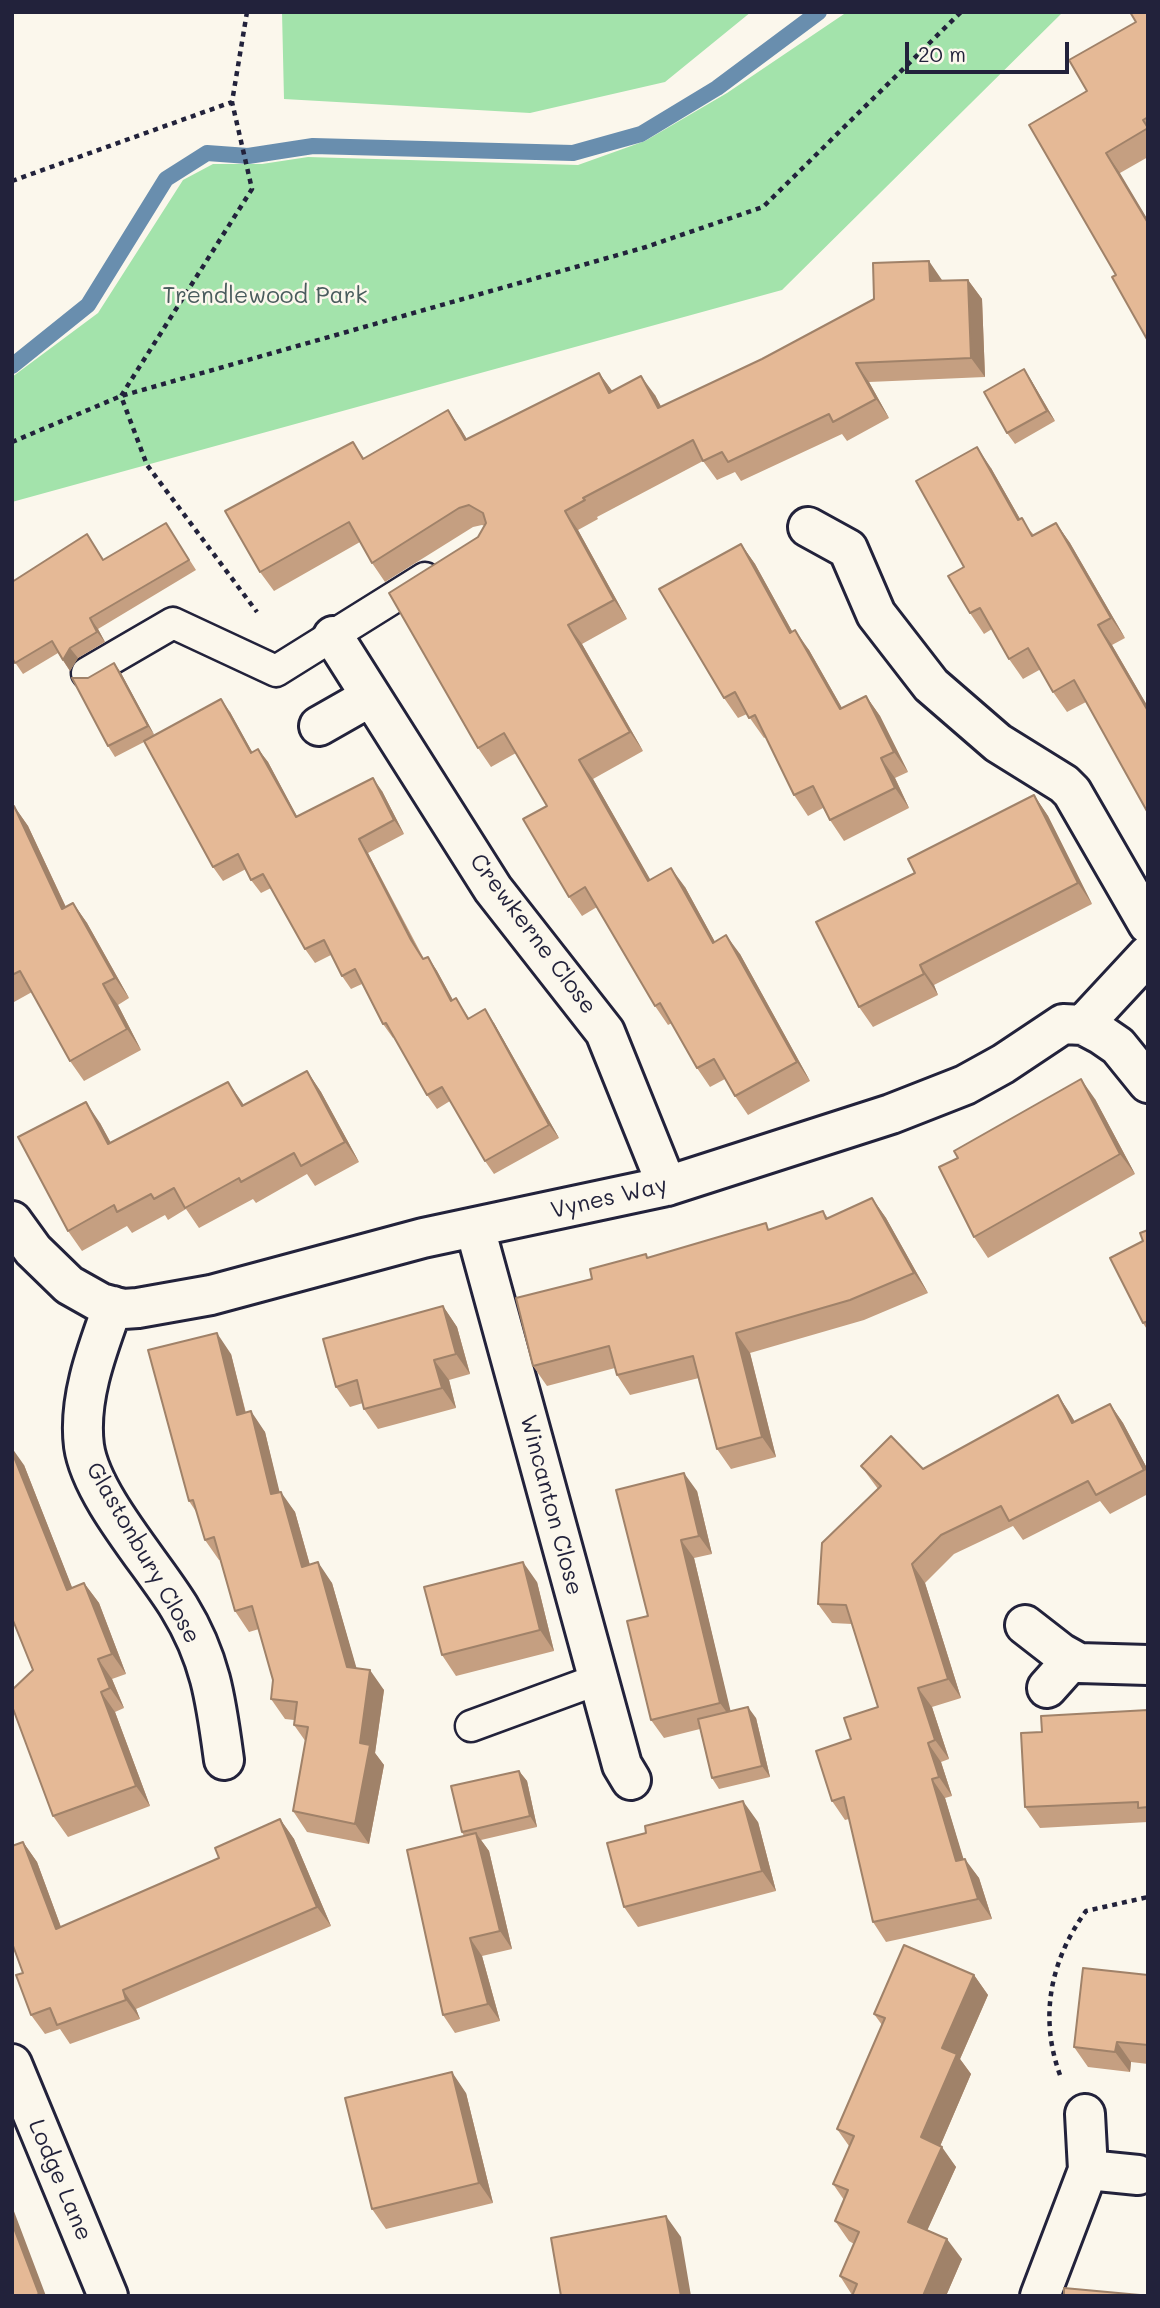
<!DOCTYPE html>
<style>
body{margin:0}
#map{position:relative;width:1160px;height:2308px;overflow:hidden;background:#fbf7ec;font-family:Mali,sans-serif}
canvas{display:block}
.frame{position:absolute;inset:0;border:14px solid #22223b;pointer-events:none}
.scale{position:absolute;left:905px;top:42px;width:164px;height:32px;box-sizing:border-box;border:4px solid #22223b;border-top:0;padding-left:9px;font-size:21px;line-height:24px;white-space:nowrap;color:#22223b;-webkit-text-stroke:5px #fbf7ec;paint-order:stroke}
</style>
<div id="map">
<canvas width="1160" height="2308"></canvas>
<div class="frame"></div>
<div class="scale">20 m</div>
</div>
<script>
const context = document.querySelector('canvas').getContext('2d');
context.lineJoin = 'round';
function fillPath(path, color) { context.fillStyle = color; context.fill(path, 'evenodd'); }
function strokePath(path, color, width, dash) { context.strokeStyle = color; context.lineWidth = width; context.lineCap = dash ? 'butt' : 'round'; context.setLineDash(dash || []); context.stroke(path); }
function label(font, color, halo, rows, align = 'center') {
  context.font = font + ' Mali,sans-serif'; context.lineWidth = 5; context.setLineDash([]); context.textBaseline = 'middle'; context.strokeStyle = halo; context.fillStyle = color; for (const [text, x, y, turn = 0] of rows) {
    context.save(); context.translate(x, y); context.rotate((+turn || 0) * Math.PI / 180); context.textAlign = isNaN(turn) ? turn : align; if (halo) context.strokeText(text, 0, 0); context.fillText(text, 0, 0); context.restore();
  }
}
fillPath(new Path2D(`
 M282,12H751L665,82L530,113L284,99Z
 M847,12H1063L782,290L12,502V377L98,313L183,180L213,164H262L308,157L578,165L645,141L727,93Z`), '#a3e3ab');
strokePath(new Path2D(`
 M12,366L88,305L166,179L207,153L248,156L313,146L573,153L641,134L717,88L819,12`), '#698eae', 16);
const service = new Path2D(`
 M87,673L173,623L276,671L425,578
 M471,1726L599,1679`);
const minor = new Path2D(`
 M808,527L848,549L876,614L931,685L998,743L1064,784L1072,792L1148,924
 M333,636L493,889L605,1032L667,1186
 M319,726L370,697
 M1083,1025L1148,955
 M12,1221L33,1250L69,1285L101,1303L123,1309L138,1308L211,1295L423,1238L667,1186L891,1114L965,1085L1003,1064L1063,1024L1083,1025L1102,1035L1118,1046L1148,1083
 M475,1228L622,1765L631,1780
 M113,1306C97,1350 78,1399 84,1446C91,1496 152,1563 179,1607C211,1659 216,1701 224,1760
 M1025,1625L1061,1653L1079,1663L1148,1665
 M1047,1688L1072,1660
 M12,2064L108,2296
 M1088,2170L1138,2175
 M1040,2296L1088,2170L1085,2114`);
strokePath(service, '#22223b', 35);
strokePath(minor, '#22223b', 44);
strokePath(new Path2D(`
 M247,12L232,102L252,189L121,396L147,465L257,612
 M12,181L232,102
 M12,442L121,396L646,247L763,207L961,12
 M1060,2075C1039,2017 1050,1961 1086,1911L1148,1897`), '#22223b', 4.5, [5, 5]);
strokePath(service, '#fbf7ec', 30);
strokePath(minor, '#fbf7ec', 38);
fillPath(new Path2D(`
 M1148,12V157L1120,173L1116,275L1087,91L1136,22Z
 M968,280L982,299L985,377L869,382L889,418L847,441L842,434L741,481L735,472L717,480L703,461L597,517L598,519L578,530L627,619L582,644L643,751L593,779L650,880L685,887L715,942L740,954L810,1081L748,1115L735,1096L725,1079L710,1087L697,1068L672,1023L668,1025L655,1006L597,907L582,916L569,897L547,806L516,753L491,767L478,748V537L485,526L482,525L473,527L385,582L372,563L360,542L274,591L260,572L353,442L364,458L448,410L467,439L599,373L612,391L655,395L661,407L943,281Z
 M1024,369L1031,380L1055,421L1015,444L1007,433Z
 M991,468L1020,519L1034,535L1056,523L1070,543L1125,638L1112,645L1148,707V813L1086,702L1067,712L1053,692L1041,669L1023,679L1009,659L992,629L984,634L970,613L964,567Z
 M166,523L196,570L98,629L105,642L78,658L70,671L58,653L23,674L12,658L87,534L104,560Z
 M741,544L755,564L792,631L809,650L842,708L866,696L880,716L908,772L895,778L909,808L844,841L830,820L823,808L808,816L794,795L766,737L764,738L747,714L738,718L724,698Z
 M114,663L121,673L154,735L230,712L252,752L258,749L268,762L297,817L382,791L404,834L368,853L424,959L428,957L437,971L453,1000L456,998L469,1018L494,1023L559,1138L494,1174L485,1161L450,1101L437,1109L427,1095L394,1037L393,1038L383,1024L362,984L351,989L342,976L331,955L315,963L305,949L271,888L261,893L251,880L246,869L223,881L213,867L144,742L115,757L108,746L88,678Z
 M1034,795L1048,816L1092,904L934,985L938,995L873,1027L859,1007L915,873Z
 M14,806L28,826L66,907L73,903L87,923L129,998L118,1005L141,1050L84,1081L70,1061L32,992L14,1002L12,1000V807Z
 M307,1071L321,1092L359,1162L315,1186L307,1174L256,1203L253,1199L199,1228L186,1209L168,1220L165,1215L132,1233L127,1226L82,1251L68,1231L100,1123L111,1143L244,1105Z
 M1095,1099L1135,1174L988,1258L974,1237Z
 M872,1198L886,1218L928,1293L864,1320L750,1353L776,1457L731,1469L717,1449L699,1378L630,1395L617,1375L615,1368L547,1386L533,1366L592,1279L646,1254L648,1258L770,1229L823,1211L828,1218Z
 M1148,1230V1331L1143,1323V1241Z
 M443,1306L457,1327L470,1374L449,1380L456,1408L378,1429L364,1409L363,1403L350,1407L336,1387Z
 M231,1354L246,1413L265,1432L279,1492L295,1512L310,1565L332,1583L356,1668L384,1690L375,1753L384,1765L369,1844L307,1832L293,1811L306,1742L294,1725V1720L285,1719L271,1699L273,1680L259,1629L249,1632L235,1611L220,1560H219L205,1540L197,1513L189,1501Z
 M1058,1395L1075,1422L1110,1404L1123,1423L1148,1470V1494L1110,1514L1100,1501L1023,1540L1013,1526L954,1554L925,1583L961,1698L932,1707L949,1759L941,1762L952,1796L945,1798L963,1859L979,1878L992,1919L886,1942L873,1922L849,1819L845,1820L832,1801L851,1739L878,1707L852,1624L832,1623L818,1604L878,1489L861,1466L923,1469Z
 M24,1465L72,1588L84,1583L99,1603L126,1674L112,1679L124,1708L115,1712L150,1806L68,1837L53,1816L33,1670Z
 M697,1491L712,1554L694,1558L730,1711L756,1718L770,1777L719,1789L712,1778L700,1729L664,1738L651,1720L648,1616Z
 M537,1582L554,1651L456,1676L442,1655Z
 M1148,1710V1822L1040,1828L1025,1807L1042,1732Z
 M519,1771L527,1781L537,1827L481,1840L489,1851L512,1949L482,1956L500,2021L455,2033L443,2015L464,1836L462,1832Z
 M280,1819L294,1839L331,1926L136,2009L140,2019L70,2044L60,2029L45,2034L31,2015L23,1973V1842L37,1862L61,1927L219,1858Z
 M758,1822L776,1891L638,1927L624,1907Z
 M974,1975L988,1995L960,2059L971,2074L940,2146L956,2167L927,2230L962,2259L946,2296H852V2295L840,2276L854,2244L849,2241L835,2221L844,2200L833,2184L849,2146L837,2129L882,2025L874,2014Z
 M1148,1975V2064L1131,2062L1130,2072L1088,2067L1074,2047Z
 M466,2093L493,2203L386,2229L372,2209Z`), '#c59f81');
fillPath(new Path2D(`
 M1106,153L1120,173L1148,220V223Z
 M929,261L942,280L944,300L930,281Z
 M968,280L982,299L985,377L971,358Z
 M856,363L869,382L889,418L876,399Z
 M1024,369L1031,380L1055,421L1047,411Z
 M599,373L613,392L609,393Z
 M641,376L655,395L672,427L658,408Z
 M448,410L461,429L478,459L465,440Z
 M977,447L991,468L1032,540L1018,520Z
 M565,511L578,530L627,619L614,600Z
 M1056,523L1070,543L1125,638L1111,618Z
 M741,544L755,564L804,653L790,633Z
 M90,618L98,629L105,642L97,632Z
 M568,625L582,644L643,751L630,732Z
 M1098,625L1112,645L1148,707V711Z
 M795,630L809,650L854,729L840,709Z
 M70,648L78,658L70,671L63,660Z
 M114,663L121,673L155,736L148,726Z
 M866,696L880,716L908,772L894,752Z
 M221,699L230,712L260,766L251,753Z
 M258,749L268,762L305,831L296,817Z
 M881,758L895,778L909,808L895,788Z
 M579,760L593,779L662,900L648,881Z
 M373,778L382,791L404,834L394,820Z
 M1034,795L1048,816L1092,904L1078,883Z
 M14,806L28,826L76,929L62,909Z
 M359,839L368,853L420,954L433,973L411,940Z
 M671,868L685,887L726,962L713,943Z
 M73,903L87,923L129,998L115,978Z
 M726,935L740,954L810,1081L797,1062Z
 M428,957L437,971L461,1015L451,1001Z
 M920,965L934,985L938,995L924,974Z
 M103,984L118,1005L141,1050L127,1029Z
 M485,1009L494,1023L559,1138L549,1125Z
 M307,1071L321,1092L359,1162L345,1142Z
 M1081,1079L1095,1099L1135,1174L1120,1154Z
 M228,1082L242,1102L256,1127L242,1106Z
 M86,1102L100,1123L122,1164L108,1144Z
 M872,1198L886,1218L928,1293L914,1273Z
 M443,1306L457,1327L470,1374L456,1354Z
 M217,1333L231,1354L251,1435L237,1415Z
 M736,1333L750,1353L776,1457L762,1437Z
 M434,1360L449,1380L456,1408L442,1388Z
 M1058,1395L1071,1415L1086,1442L1072,1423Z
 M1110,1404L1123,1423L1148,1470V1475Z
 M251,1411L265,1432L285,1514L271,1494Z
 M12,1448L24,1465L81,1610L67,1590L12,1452Z
 M684,1473L697,1491L712,1554L699,1536Z
 M281,1492L295,1512L316,1587L302,1567Z
 M681,1540L694,1558L733,1721L720,1703Z
 M318,1562L332,1583L362,1687L347,1667Z
 M523,1562L537,1582L554,1651L540,1630Z
 M912,1564L925,1583L961,1698L948,1679Z
 M84,1583L99,1603L126,1674L112,1654Z
 M98,1659L112,1679L124,1708L110,1688Z
 M370,1670L384,1690L375,1753L384,1765L369,1844L355,1824L360,1743Z
 M918,1688L932,1707L949,1759L935,1740Z
 M101,1692L115,1712L150,1806L136,1786Z
 M748,1707L756,1718L770,1777L762,1766Z
 M928,1743L941,1762L952,1796L939,1777Z
 M519,1771L527,1781L537,1827L530,1816Z
 M932,1779L945,1798L970,1880L956,1861Z
 M743,1801L758,1822L776,1891L762,1871Z
 M280,1819L294,1839L331,1926L317,1907Z
 M476,1833L489,1851L512,1949L500,1931Z
 M23,1842L37,1862L69,1949L56,1929Z
 M965,1859L979,1878L992,1919L978,1899Z
 M470,1938L482,1956L500,2021L488,2004Z
 M974,1975L988,1995L960,2059L971,2074L935,2158L921,2137L942,2048Z
 M123,1990L136,2009L140,2019L126,2000Z
 M1117,2042L1131,2062L1130,2072L1115,2052Z
 M452,2072L466,2093L493,2203L479,2183Z
 M942,2147L956,2167L922,2242L908,2222Z
 M12,2206L46,2296H40L39,2294L12,2223Z
 M666,2216L681,2237L691,2296H681Z
 M947,2239L962,2259L946,2296H923Z`), '#a08269');
const building = new Path2D(`
 M1130,12H1148V117L1143,120L1148,128L1106,153L1148,223V341L1112,277L1116,275L1029,125L1087,91L1069,60L1136,22Z
 M929,261L930,281L968,280L971,358L856,363L876,399L833,422L829,414L728,462L722,452L703,461L693,440L583,498L585,500L565,511L614,600L568,625L630,732L579,760L648,881L671,868L713,943L726,935L797,1062L735,1096L714,1059L697,1068L660,1003L655,1006L585,887L569,897L523,819L547,806L504,733L478,748L389,593L478,537L486,523L483,513L469,505L459,508L372,563L349,522L260,572L225,511L353,442L363,459L448,410L465,440L599,373L609,393L641,376L658,408L762,359L874,299L873,263Z
 M1024,369L1047,411L1007,433L984,392Z
 M977,447L1018,520L1022,518L1032,536L1056,523L1111,618L1098,625L1148,711V813L1074,680L1053,692L1028,648L1009,659L980,608L970,613L948,576L964,567L916,481Z
 M166,523L189,560L90,618L97,632L70,648L63,660L52,641L15,663L12,658V582L87,534L103,560Z
 M741,544L790,633L795,630L840,709L866,696L894,752L881,758L895,788L830,820L813,786L794,795L755,715L749,718L735,692L724,698L659,589Z
 M114,663L148,726L108,746L72,678H88Z
 M221,699L251,753L258,749L296,817L373,778L394,820L359,839L411,940L423,959L428,957L451,1001L456,998L468,1019L485,1009L549,1125L485,1161L442,1087L427,1095L386,1023L383,1024L355,969L342,976L324,940L305,949L263,874L251,880L238,854L213,867L144,741Z
 M1034,795L1078,883L920,965L924,974L859,1007L816,922L915,873L908,859Z
 M14,806L62,909L73,903L115,978L103,984L127,1029L70,1061L20,971L12,975V807Z
 M307,1071L345,1142L301,1166L294,1153L241,1182L239,1178L185,1208L174,1188L154,1199L151,1194L117,1212L114,1205L68,1231L18,1137L86,1102L108,1144L228,1082L242,1106Z
 M1081,1079L1120,1154L974,1237L939,1167L958,1158L954,1151Z
 M872,1198L914,1273L850,1300L736,1333L762,1437L717,1449L693,1356L617,1375L609,1346L533,1366L516,1298L592,1279L590,1269L646,1254L647,1258L766,1223L768,1230L823,1211L826,1219Z
 M1148,1230V1321L1143,1323L1110,1258L1143,1241L1140,1233Z
 M443,1306L456,1354L434,1360L442,1388L364,1409L357,1380L336,1387L323,1339Z
 M217,1333L237,1415L251,1411L271,1494L281,1492L302,1567L318,1562L347,1667L370,1670L360,1743L370,1745L355,1824L293,1811L308,1727L294,1725L297,1702L271,1699L273,1680L252,1606L235,1611L214,1537L205,1540L193,1500L189,1501L148,1350Z
 M1058,1395L1072,1423L1110,1404L1144,1470L1096,1495L1088,1481L1009,1521L1001,1506L941,1535L912,1564L948,1679L918,1688L935,1740L928,1743L939,1777L932,1779L956,1861L965,1859L978,1899L873,1922L844,1797L832,1801L816,1751L851,1739L844,1718L878,1707L846,1605L818,1604L822,1543L881,1486L861,1466L891,1436L923,1469Z
 M12,1452L67,1590L84,1583L112,1654L98,1659L110,1688L101,1692L136,1786L53,1816L12,1706V1690L33,1670L12,1618Z
 M684,1473L699,1536L681,1540L720,1703L651,1720L627,1621L648,1616L616,1490Z
 M523,1562L540,1630L442,1655L424,1587Z
 M748,1707L762,1766L712,1778L698,1719Z
 M1148,1710V1807L1138,1808V1802L1025,1807L1021,1733L1042,1732L1041,1716Z
 M519,1771L530,1816L462,1832L451,1786Z
 M743,1801L762,1871L624,1907L607,1843L646,1833L645,1826Z
 M280,1819L317,1907L123,1990L126,2000L57,2025L50,2008L31,2015L16,1975L23,1973L12,1943V1846L23,1842L56,1929L219,1858L215,1848Z
 M476,1833L500,1931L470,1938L488,2004L443,2015L407,1850Z
 M904,1945L974,1975L942,2048L957,2054L921,2137L942,2147L908,2222L947,2239L923,2296H852L857,2284L840,2276L859,2232L835,2221L848,2190L833,2184L854,2136L837,2129L885,2018L874,2014Z
 M1083,1968L1148,1975V2045L1117,2042L1115,2052L1074,2047Z
 M452,2072L479,2183L372,2209L345,2098Z
 M666,2216L681,2296H561L551,2238Z
 M12,2223L39,2294L35,2296H12Z
 M1064,2288L1140,2295L1064,2296Z`);
fillPath(building, '#e5b996');
strokePath(building, '#a08269', 2);
label('23px', '#495c5d', '#fbf7ec', [
 ["Trendlewood Park",265,296]
]);
label('23px', '#22223b', '#fbf7ec', [
 ["Crewkerne Close",533,934,53],
 ["Vynes Way",609,1198,-13],
 ["Wincanton Close",551,1505,75],
 ["Glastonbury Close",143,1553,60],
 ["Lodge Lane",60,2180,67]
]);
</script>
